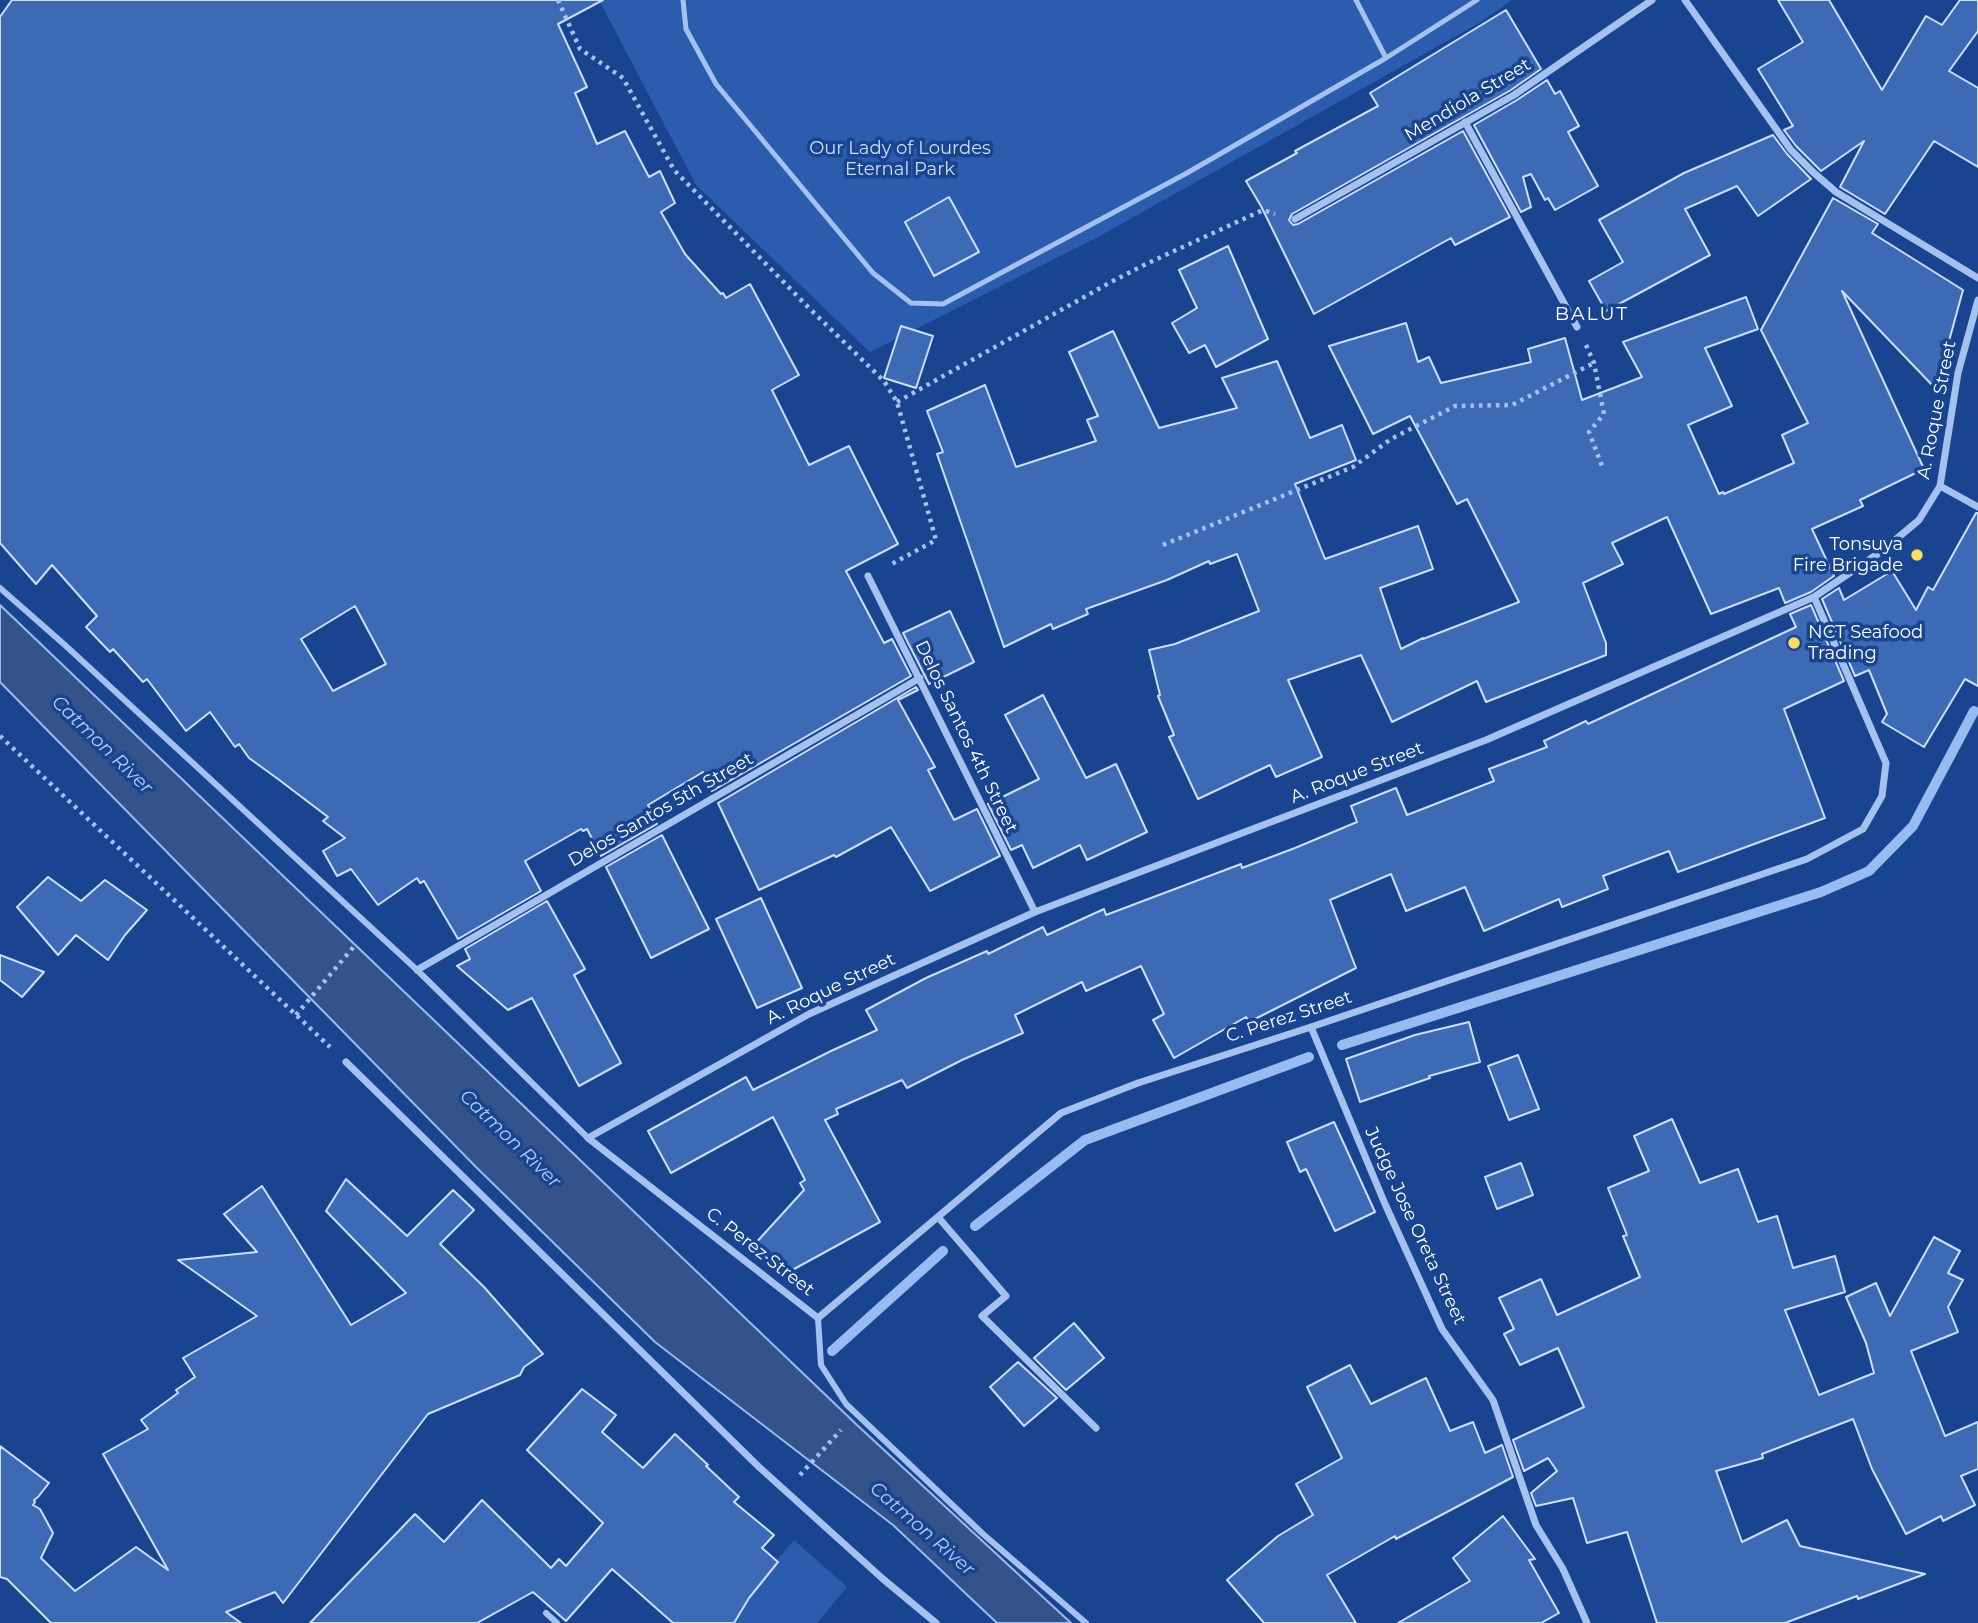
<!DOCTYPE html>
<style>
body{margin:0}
canvas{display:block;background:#19448f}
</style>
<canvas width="1978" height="1623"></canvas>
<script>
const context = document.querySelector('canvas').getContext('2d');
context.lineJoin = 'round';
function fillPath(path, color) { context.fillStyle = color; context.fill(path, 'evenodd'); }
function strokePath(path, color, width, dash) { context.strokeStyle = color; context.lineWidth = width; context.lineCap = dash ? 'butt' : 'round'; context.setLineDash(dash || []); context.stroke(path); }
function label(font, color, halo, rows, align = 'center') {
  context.font = font + ' Montserrat,sans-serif'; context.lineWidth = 7; context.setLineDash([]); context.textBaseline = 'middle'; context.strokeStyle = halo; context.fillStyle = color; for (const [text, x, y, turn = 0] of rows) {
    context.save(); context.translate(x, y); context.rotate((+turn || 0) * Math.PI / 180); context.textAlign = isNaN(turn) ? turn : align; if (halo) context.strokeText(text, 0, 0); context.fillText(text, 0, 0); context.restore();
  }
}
fillPath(new Path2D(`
 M599,0H1512L1481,22L1098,237L870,352L696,185Z
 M794,1540L847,1587L817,1623H724Z`), '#2b5cad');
const water = new Path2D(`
 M0,605L857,1425L1071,1623H997L893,1525L655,1342L478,1169L0,682Z`);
fillPath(water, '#33538a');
strokePath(water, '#98bbf1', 2);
strokePath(new Path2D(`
 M1342,1045L1821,892L1869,871L1913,826L1974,711
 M975,1226L1085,1140L1309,1057
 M832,1351L943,1251`), '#98bbf1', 10);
const building = new Path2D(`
 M12,0H603L558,24L587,87L575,93L597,144L625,131L649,177L660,171L675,203L661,212L685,254L721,294L723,293L726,298L750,284L799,375L772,390L809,465L849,446L898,544L846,571L884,643L892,639L911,676L712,791L703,772L648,805L657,824L601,856L587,829L583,831L581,829L525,861L541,891L458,939L424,881L420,883L417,878L378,905L351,869L337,876L323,851L345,838L323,821L328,817L278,779L249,758L239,744L235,747L210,712L186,731L147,679L143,682L113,649L110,652L86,627L97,616L52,565L36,584L0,543V17ZM355,606L386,664L333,691L301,639Z
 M1778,0H1829L1882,90L1926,16L1942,25L1960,0H1978V31L1949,71L1978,88V167L1934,141L1885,214L1840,187L1864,141L1821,171L1796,146L1784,130L1793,126L1758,69L1803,42Z
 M1506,10L1541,69L1511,90L1292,214L1289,220L1293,225L1298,224L1463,131L1510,217L1455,245L1451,238L1314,314L1261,206L1246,181L1297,153L1295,151L1378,106L1370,93Z
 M1547,80L1555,94L1560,91L1579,126L1568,132L1598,186L1555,210L1548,198L1545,200L1531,174L1523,177L1531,207L1521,212L1474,125L1517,100Z
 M1773,135L1787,154L1811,179L1758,216L1737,186L1685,209L1710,255L1606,311L1589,281L1623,262L1599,220L1684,173Z
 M949,197L979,252L934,276L905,222Z
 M1833,198L1878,224L1872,233L1963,290L1949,341L1947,340L1934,387L1842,291L1924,469L1860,500L1863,506L1812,529L1834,576L1811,592L1785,603L1779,588L1711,614L1667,517L1612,543L1623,564L1583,583L1606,643V655L1486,702L1477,681L1392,722L1361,655L1288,680L1322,757L1276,777L1270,765L1198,799L1169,737L1174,735L1158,696L1160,695L1149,650L1175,644L1259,611L1237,554L1210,564L1209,561L1167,580L1086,609L1088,614L1053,629L1051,624L1004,647L937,454L943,452L927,411L985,385L1016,467L1096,441L1087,420L1098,416L1069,352L1113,331L1159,428L1237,408L1222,378L1277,361L1310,438L1342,425L1356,460L1295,484L1325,559L1418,526L1433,569L1380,588L1401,649L1423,638V639L1519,602L1467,499L1457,504L1410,416L1373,434L1329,346L1406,323L1418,362L1429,357L1441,383L1531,362L1528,349L1565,338L1582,400L1642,377L1623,342L1746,297L1758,329L1705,348L1732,406L1688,425L1719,494L1723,492L1724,494L1794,463L1782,435L1808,423L1761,330Z
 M1228,246L1268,339L1216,367L1205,345L1189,353L1172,323L1197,308L1179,270Z
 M901,326L933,336L916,388L884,378Z
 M1976,513H1978V686L1965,679L1924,747L1882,722L1887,714L1869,670L1855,676L1822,599L1839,588L1844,600L1892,571L1916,610L1928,587L1933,590Z
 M1811,605L1844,681L1784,709L1825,818L1678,872L1669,851L1603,876L1608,889L1562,907L1559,899L1484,931L1465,887L1406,911L1391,874L1330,900L1356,968L1249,1022L1246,1017L1174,1058L1153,1020L1164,1014L1141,966L1086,991L1082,982L1015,1015L1023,1033L962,1060L907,1088L902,1080L836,1109L838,1114L825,1120L880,1222L785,1274L753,1246L804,1190L800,1183L805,1180L773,1117L671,1173L648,1131L746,1077L753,1090L831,1051L877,1030L866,1010L926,978L987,951L988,954L1043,927L1047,935L1104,909L1106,915L1241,864L1242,868L1295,848L1357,822L1351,806L1396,788L1407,815L1494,781L1489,769L1547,747L1544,741L1586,721L1588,724L1796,627L1790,614Z
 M950,611L974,662L929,684L903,633Z
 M916,687L918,690L898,700L935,767L928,770L954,820L977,809L1000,856L930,891L891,827L836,857L834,855L759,890L718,803Z
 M1043,695L1086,778L1116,764L1147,832L1087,860L1080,845L1033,868L1022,845L1011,850L988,804L1039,779L1005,715Z
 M662,835L709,929L651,958L606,867Z
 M48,877L81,901L105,880L147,910L125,935L108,960L76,935L58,955L17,907Z
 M761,898L802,988L757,1008L716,919Z
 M547,901L585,969L574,975L621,1063L579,1086L532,998L508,1010L457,966L470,959L465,949Z
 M0,955L44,972L22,997L0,980Z
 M1469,1022L1480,1062L1429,1076L1430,1078L1360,1102L1346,1059L1415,1035Z
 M1518,1055L1539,1109L1509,1120L1488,1066Z
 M1672,1119L1700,1183L1738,1169L1758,1222L1777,1216L1793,1268L1835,1256L1845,1292L1785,1310L1819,1395L1874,1373L1866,1343L1846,1297L1876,1283L1890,1316L1934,1237L1960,1251L1948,1273L1963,1280L1948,1307L1958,1332L1911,1351L1945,1436L1978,1422V1469L1961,1476L1975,1505L1943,1521L1941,1516L1906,1534L1872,1469L1853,1419L1762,1454L1763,1458L1716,1471L1742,1542L1787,1520L1800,1546L1925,1574L1858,1599L1857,1596L1785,1623H1657L1627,1532L1587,1543L1573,1498L1536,1506L1531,1493L1557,1471L1548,1458L1524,1471L1513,1440L1584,1407L1558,1348L1520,1365L1504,1334L1514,1329L1499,1298L1541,1279L1557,1315L1640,1277L1623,1236L1627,1235L1608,1188L1649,1171L1634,1136Z
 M1334,1122L1375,1212L1335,1231L1306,1169L1300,1172L1287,1142Z
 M1521,1163L1533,1195L1497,1209L1485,1177Z
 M346,1179L407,1236L453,1190L474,1210L440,1244L484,1287L543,1354L524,1367L520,1375L428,1414L283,1603L275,1592L226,1612L241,1623H51L7,1579L0,1577V1446L49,1483L38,1497L34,1500L35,1502L33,1505L40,1509L53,1533L41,1558L75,1591L136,1547L168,1570L103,1454L148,1429L141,1420L178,1393L176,1390L195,1377L183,1358L257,1316L178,1260L257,1252L224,1214L262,1186L351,1325L406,1293L326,1211Z
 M1074,1323L1104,1358L1066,1390L1034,1358Z
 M1018,1362L1057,1398L1024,1426L990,1387Z
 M1350,1365L1371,1404L1426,1378L1450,1431L1473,1422L1485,1453L1502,1445L1513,1477L1396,1539L1395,1536L1327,1575L1356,1623H1264L1227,1580L1278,1536L1313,1515L1296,1484L1342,1458L1307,1387Z
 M582,1389L616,1415L602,1432L643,1468L675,1434L708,1465L706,1466L739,1497L734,1502L774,1535L762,1548L778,1562L749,1598L734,1623H673L612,1569L566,1621L533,1592L477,1623H310L415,1514L444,1542L482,1500L551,1568L559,1559L566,1566L603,1523L527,1450Z
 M1503,1516L1535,1559L1529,1560L1559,1613L1541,1623H1398L1470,1581L1453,1558Z`);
fillPath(building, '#3d6ab5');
strokePath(building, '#ccdefb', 2);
strokePath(new Path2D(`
 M558,0L580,49L623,78L674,170L810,309L884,381L897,402L936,540L888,566
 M1586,345L1594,363L1604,414L1589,432L1602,466
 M897,402L1111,282L1146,264L1263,210L1275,214
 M1163,545L1353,467L1391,439L1455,406L1512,405L1594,363
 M0,736L330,1047
 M296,1015L356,944
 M800,1475L841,1430`), '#a5c1ef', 4.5, [3.5, 5]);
strokePath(new Path2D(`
 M683,0L686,29L716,84L873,273L911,303L943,304L1187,173L1386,58L1477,0
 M1356,0L1386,58`), '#a5c1ef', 5);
strokePath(new Path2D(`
 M0,588L66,646L417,970L588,1138
 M818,1318L821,1365L846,1404L983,1534L1086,1623
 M546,1613L557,1623`), '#a5c1ef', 6);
strokePath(new Path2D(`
 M1685,0L1791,150L1814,173L1836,192L1978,278
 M1465,122L1577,327
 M1295,219L1514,95L1652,0
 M1940,486L1978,507
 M868,576L1035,912
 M1814,597L1886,763L1882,796L1863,829L1807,859L1311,1027L1138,1083L1061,1113L818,1318L588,1138L809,1014L1035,912L1486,740L1814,597L1882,551L1919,520L1940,486L1958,373L1978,300
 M417,970L920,678
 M1311,1027L1385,1204L1442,1329L1493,1400L1536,1525L1563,1569L1587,1623
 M346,1062L759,1467L883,1579L936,1623
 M938,1217L1006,1296L982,1316L1096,1428`), '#a5c1ef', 7);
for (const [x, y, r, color] of [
 [1917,555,7,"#ffdd63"],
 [1794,643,7,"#ffdd63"]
]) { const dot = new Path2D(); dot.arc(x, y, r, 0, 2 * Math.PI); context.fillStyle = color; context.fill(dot); strokePath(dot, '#19448f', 2.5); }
label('18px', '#fff', '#19448f', [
 ["Mendiola Street",1468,100,-31],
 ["A. Roque Street",1937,410,-79],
 ["Delos Santos 4th Street",966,737,64],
 ["A. Roque Street",1357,773,-21],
 ["Delos Santos 5th Street",661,810,-30],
 ["A. Roque Street",831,989,-26],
 ["C. Perez Street",1289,1017,-18],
 ["Judge Jose Oreta Street",1415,1226,65],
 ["C. Perez Street",760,1252,38]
]);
label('18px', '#ccdefb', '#19448f', [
 ["Our Lady of Lourdes",900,149],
 ["Eternal Park",900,170]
]);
label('18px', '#fff', '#19448f', [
 ["Tonsuya",1903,545],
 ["Fire Brigade",1903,566],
 ["NCT Seafood",1808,633,"left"],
 ["Trading",1808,654,"left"]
], 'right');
context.letterSpacing = '2px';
label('19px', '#fff', '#19448f', [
 ["BALUT",1592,314]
]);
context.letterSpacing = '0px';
label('italic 19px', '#b1ccf6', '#19448f', [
 ["Catmon River",102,745,44],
 ["Catmon River",510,1139,44],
 ["Catmon River",922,1529,41]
]);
</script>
